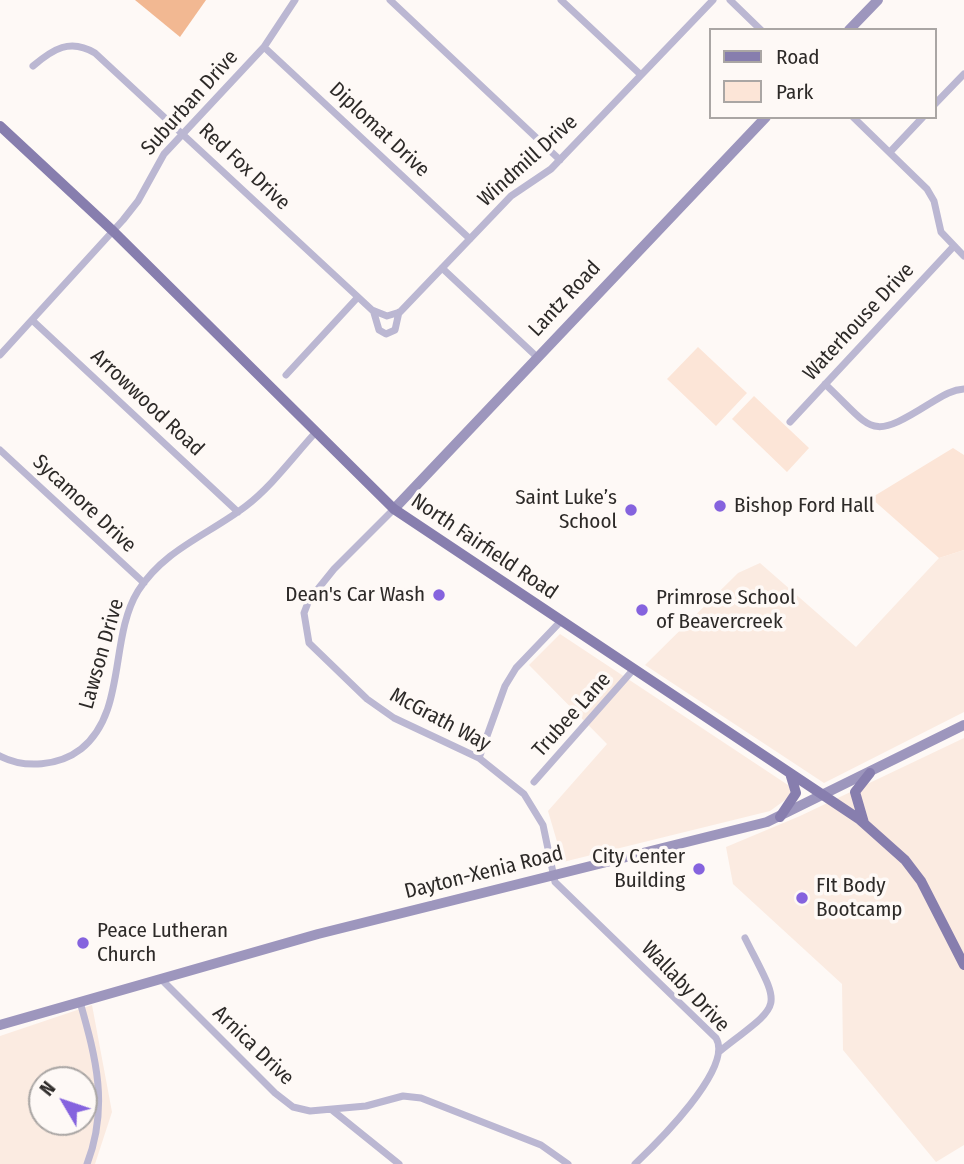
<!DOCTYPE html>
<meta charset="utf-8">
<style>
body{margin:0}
#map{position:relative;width:964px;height:1164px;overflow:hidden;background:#fef9f6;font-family:"Fira Sans Condensed",sans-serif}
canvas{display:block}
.legend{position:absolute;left:709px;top:28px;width:228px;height:91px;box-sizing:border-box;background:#fef9f6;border:2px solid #aaa6a4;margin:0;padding:9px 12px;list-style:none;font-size:21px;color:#2d2a28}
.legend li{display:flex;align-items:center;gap:14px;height:35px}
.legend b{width:35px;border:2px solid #aaa6a4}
.north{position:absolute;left:28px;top:1066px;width:70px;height:70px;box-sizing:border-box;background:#fef9f6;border:2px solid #aaa6a4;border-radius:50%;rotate:309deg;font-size:19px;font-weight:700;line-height:28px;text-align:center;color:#2d2a28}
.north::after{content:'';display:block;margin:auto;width:24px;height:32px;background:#8563de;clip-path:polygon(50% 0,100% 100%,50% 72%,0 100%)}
</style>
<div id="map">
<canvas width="964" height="1164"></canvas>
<ul class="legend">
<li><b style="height:9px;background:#877eae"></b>Road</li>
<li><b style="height:19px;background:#fce5d7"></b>Park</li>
</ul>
<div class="north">N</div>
</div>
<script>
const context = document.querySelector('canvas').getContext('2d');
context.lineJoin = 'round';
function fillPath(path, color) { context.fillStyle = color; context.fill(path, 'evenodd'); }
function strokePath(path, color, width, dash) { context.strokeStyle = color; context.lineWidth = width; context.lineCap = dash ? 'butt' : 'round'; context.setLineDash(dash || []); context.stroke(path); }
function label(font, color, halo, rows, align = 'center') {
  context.font = font + ' "Fira Sans Condensed",sans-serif'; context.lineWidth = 7; context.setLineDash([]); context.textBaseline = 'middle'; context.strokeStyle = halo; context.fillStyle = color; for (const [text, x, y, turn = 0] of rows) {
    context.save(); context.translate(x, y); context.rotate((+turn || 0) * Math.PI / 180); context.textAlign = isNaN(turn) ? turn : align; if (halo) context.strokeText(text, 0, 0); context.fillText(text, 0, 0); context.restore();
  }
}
fillPath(new Path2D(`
 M964,550V712L824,783L645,665L738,573L760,563L856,647L939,558Z
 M560,634L788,785L792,795L770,811L563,862L548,811L607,744L529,665Z
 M964,738V1145L936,1162L843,1050L842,984L733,884L726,847L800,816Z
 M92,1005L112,1112L95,1164H0V1036ZM42,1080H84V1122H42Z`), '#fbebe1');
fillPath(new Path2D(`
 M698,347L747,393L716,426L667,379Z
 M754,396L809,448L787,472L732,419Z
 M953,448L964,455V550L939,558L871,498Z`), '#fce5d7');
fillPath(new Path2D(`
 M135,0H206L180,37Z`), '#f2b892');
strokePath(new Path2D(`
 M390,0L560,160
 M561,0L641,75
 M730,0L761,30
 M264,47L470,239
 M33,66C53,49 70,38 95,53L372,310L387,316L400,312L511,196L551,169L713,0
 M934,105L964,74
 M853,117L927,189L934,201L941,232L964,256
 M890,152L923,117
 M442,268L537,357
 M374,313L379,330L386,334L395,330L399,312
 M32,320L238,512
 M0,355L123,220L138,201L164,154L264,47L295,0
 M286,375L358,297
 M825,384C874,430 868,442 929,404C941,397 950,390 964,389
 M790,422L954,246
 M0,450L144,583
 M394,509L334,569L309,600L304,613L309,643L367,699L394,718L479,758L524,794L543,825L555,882L716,1038C734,1068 656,1144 635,1164
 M0,756C25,769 59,766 81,749C127,712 109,638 138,591C165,549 208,535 246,506C272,486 293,457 315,433
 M479,758L505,686L516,668L561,621
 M534,782L633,670
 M161,979L275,1093L293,1107L310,1111L366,1106L403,1096L421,1098L541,1145L568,1164
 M80,1002C96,1058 109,1107 87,1164
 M720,1051C785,1000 782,1012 745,938
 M332,1110L399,1164`), '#bbb7d2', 7);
strokePath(new Path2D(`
 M849,30L878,0
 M394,509L766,117
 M0,1025L318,934L767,822L964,725`), '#9d96bd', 10);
strokePath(new Path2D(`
 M0,126L113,231L394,509L859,819L905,860L921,881L964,965
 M780,817L796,793L790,773
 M864,823L855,792L870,773`), '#877eae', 10);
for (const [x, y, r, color] of [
 [720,506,7,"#8563de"],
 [631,510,7,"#8563de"],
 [439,595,7,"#8563de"],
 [642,610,7,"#8563de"],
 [699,869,7,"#8563de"],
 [802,898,7,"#8563de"],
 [83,943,7,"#8563de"]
]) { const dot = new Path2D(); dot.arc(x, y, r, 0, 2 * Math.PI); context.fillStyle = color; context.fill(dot); strokePath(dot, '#fef9f6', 2.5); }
label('21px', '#2d2a28', '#fef9f6', [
 ["Suburban Drive",190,103,-48],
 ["Diplomat Drive",379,130,43],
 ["Windmill Drive",528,161,-42],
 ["Red Fox Drive",244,167,43],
 ["Lantz Road",565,299,-47],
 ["Waterhouse Drive",859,322,-47],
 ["Arrowwood Road",147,403,43],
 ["Sycamore Drive",84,504,43],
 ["North Fairfield Road",484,547,34],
 ["Lawson Drive",102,654,-74],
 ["Trubee Lane",572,715,-48],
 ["McGrath Way",440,720,28],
 ["Dayton-Xenia Road",484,873,-14],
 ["Wallaby Drive",685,987,46],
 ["Arnica Drive",253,1046,44]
]);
label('21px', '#2d2a28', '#fef9f6', [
 ["Saint Luke’s",617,498,"right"],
 ["School",617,522,"right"],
 ["Bishop Ford Hall",734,506],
 ["Dean's Car Wash",425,595,"right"],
 ["Primrose School",656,598],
 ["of Beavercreek",656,622],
 ["City Center",685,857,"right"],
 ["Building",685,881,"right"],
 ["FIt Body",816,886],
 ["Bootcamp",816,910],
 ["Peace Lutheran",97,931],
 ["Church",97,955]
], 'left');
</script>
